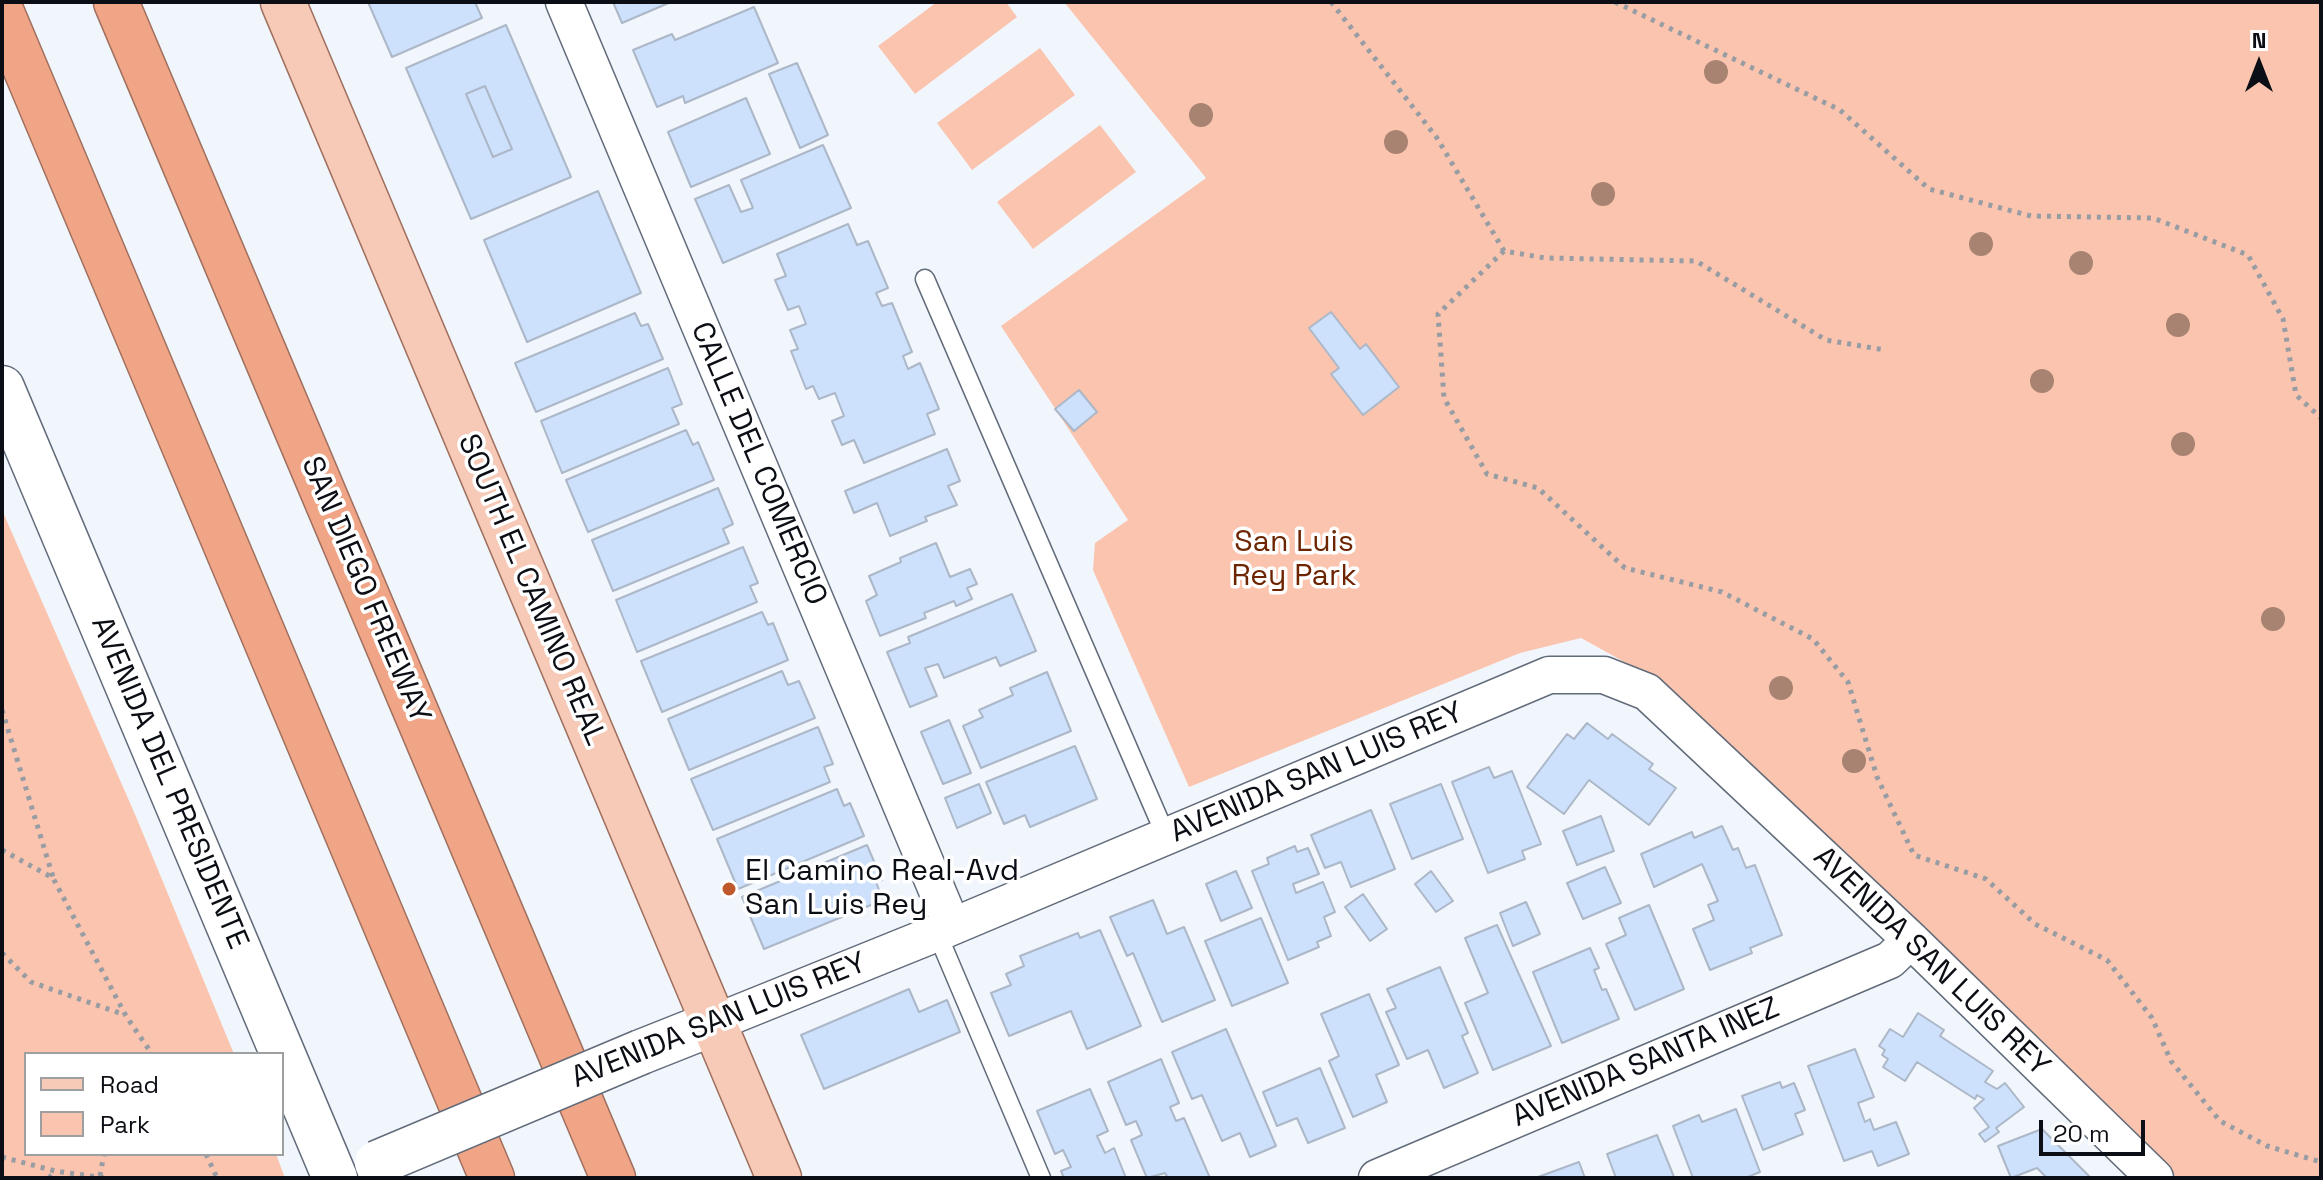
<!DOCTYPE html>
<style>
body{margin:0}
#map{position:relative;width:2323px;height:1180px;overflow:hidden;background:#f1f6fd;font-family:"Space Grotesk",sans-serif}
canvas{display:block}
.frame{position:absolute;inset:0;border:4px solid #0b0e14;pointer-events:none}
.legend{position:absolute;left:24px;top:1052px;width:260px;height:104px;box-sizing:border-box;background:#fff;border:2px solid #9d9fa1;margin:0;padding:10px 14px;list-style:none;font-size:24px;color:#0b0e14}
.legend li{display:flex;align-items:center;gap:16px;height:40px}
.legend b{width:40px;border:2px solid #9d9fa1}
.north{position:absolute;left:2219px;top:24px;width:80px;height:80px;-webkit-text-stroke:6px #fff;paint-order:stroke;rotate:0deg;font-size:22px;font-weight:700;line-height:32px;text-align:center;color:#0b0e14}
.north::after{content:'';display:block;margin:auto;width:28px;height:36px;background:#0b0e14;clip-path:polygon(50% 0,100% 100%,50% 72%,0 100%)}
.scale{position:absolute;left:2039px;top:1120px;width:106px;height:36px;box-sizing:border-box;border:4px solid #0b0e14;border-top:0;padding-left:10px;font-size:24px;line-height:28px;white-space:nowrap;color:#0b0e14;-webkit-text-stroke:6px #fff;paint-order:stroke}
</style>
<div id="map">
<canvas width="2323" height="1180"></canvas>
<div class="frame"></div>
<ul class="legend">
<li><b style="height:10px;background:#f7c9b7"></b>Road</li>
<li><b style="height:22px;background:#fac4af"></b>Park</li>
</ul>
<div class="north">N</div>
<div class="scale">20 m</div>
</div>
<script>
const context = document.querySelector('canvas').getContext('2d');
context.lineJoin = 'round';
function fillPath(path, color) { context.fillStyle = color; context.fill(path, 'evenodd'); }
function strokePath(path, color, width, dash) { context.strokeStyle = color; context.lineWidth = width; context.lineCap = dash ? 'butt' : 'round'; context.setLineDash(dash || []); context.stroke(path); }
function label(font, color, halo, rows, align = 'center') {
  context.font = font + ' "Space Grotesk",sans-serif'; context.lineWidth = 7; context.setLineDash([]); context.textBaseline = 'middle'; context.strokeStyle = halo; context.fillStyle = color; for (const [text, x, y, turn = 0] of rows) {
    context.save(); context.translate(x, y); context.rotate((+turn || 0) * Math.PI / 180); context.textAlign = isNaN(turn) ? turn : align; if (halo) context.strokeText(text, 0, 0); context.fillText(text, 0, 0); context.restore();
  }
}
fillPath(new Path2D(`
 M937,2H1006L1017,17L915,94L878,46Z
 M1064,2H2321V1178H2177L1657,680L1581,638L1520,653L1189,787L1093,570L1095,543L1128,520L1001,326L1206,178Z
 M1040,48L1075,95L972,170L937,123Z
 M1100,125L1136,172L1033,249L997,202Z
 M2,510L137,819L234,1054H26V1154H276L285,1178H2Z`), '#fac4af');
const building = new Path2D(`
 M368,2H475L482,18L392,57Z
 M613,2H671L622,23Z
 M754,7L778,63L685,103L683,96L657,107L633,50L672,34L675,40Z
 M506,25L571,177L471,219L406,68ZM485,86L512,149L493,157L466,94Z
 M797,63L828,135L800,148L769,74Z
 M485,86L512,149L493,157L466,94Z
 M746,98L770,154L691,187L668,132Z
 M823,145L851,208L723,263L695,199L729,185L741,212L753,208L741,180Z
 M598,191L641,293L527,342L484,240Z
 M848,224L857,245L868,241L888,288L876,293L882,306L892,303L912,352L903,356L908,369L920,363L939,409L927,414L935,434L864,463L854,440L842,445L832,421L844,416L835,393L819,399L813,386L806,389L791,351L798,349L790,330L806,324L799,306L788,310L775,280L786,276L777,254Z
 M1331,312L1360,349L1366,344L1399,387L1363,415L1331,374L1339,368L1309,328Z
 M635,313L641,326L648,324L663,359L536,412L515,363Z
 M668,368L682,404L672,408L679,424L562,473L541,421Z
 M1079,390L1097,412L1074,431L1055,409Z
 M686,430L693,445L698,442L714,480L588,532L566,480Z
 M947,449L960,481L948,486L957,505L925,517L927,521L890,536L877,503L854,513L845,491Z
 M718,488L733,524L723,529L729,543L613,591L592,540Z
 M936,543L950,577L970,569L977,584L967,588L972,599L956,606L954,601L924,613L926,618L880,636L866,601L877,595L869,576L901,562L900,558Z
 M743,547L758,583L750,586L757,602L637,652L616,600Z
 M1012,594L1036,651L1000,666L996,657L944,678L938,664L925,668L937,696L910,707L887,652L910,643L908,637Z
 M762,612L768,625L773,623L788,660L662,712L641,661Z
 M782,671L788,685L799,681L815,718L689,770L668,719Z
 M1047,672L1071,731L981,768L963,726L983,717L979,710L1013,695L1010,688Z
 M949,720L971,773L943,784L921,732Z
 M1587,723L1608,739L1612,734L1653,764L1649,769L1676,788L1649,825L1589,780L1564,814L1527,787L1567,734L1574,739Z
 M818,727L833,764L824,767L830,782L713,830L691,779Z
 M1075,746L1097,799L1030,827L1025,815L1004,824L986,782Z
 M1489,767L1494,778L1512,771L1541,844L1522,851L1525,859L1488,873L1452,782Z
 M979,784L991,813L957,828L945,798Z
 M1441,784L1463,839L1412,859L1390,804Z
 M837,789L844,806L850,803L864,836L738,889L717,839Z
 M1371,810L1395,869L1351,887L1341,862L1325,868L1311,835Z
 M1601,816L1614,851L1577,865L1563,831Z
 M1722,826L1733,850L1738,848L1746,868L1755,865L1782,935L1750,948L1752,953L1710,970L1693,929L1714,920L1708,905L1718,901L1702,864L1654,887L1641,854L1692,832L1694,838Z
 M867,845L882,880L876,882L883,900L764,949L742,897Z
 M1295,846L1297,852L1308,848L1319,874L1293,884L1296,893L1323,882L1335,912L1324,917L1331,936L1317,942L1319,947L1288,960L1252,871L1269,864L1267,858Z
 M1605,867L1621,903L1583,919L1567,883Z
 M1236,871L1252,908L1221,921L1206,884Z
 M1431,871L1453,901L1436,912L1415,884Z
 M1363,894L1387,929L1370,941L1345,907Z
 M1153,900L1167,934L1184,927L1215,1000L1162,1022L1133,953L1127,956L1110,917Z
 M1526,902L1540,934L1513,946L1500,913Z
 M1649,905L1684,989L1635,1010L1606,944L1626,935L1619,918Z
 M1261,918L1288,983L1232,1006L1205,941Z
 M1497,925L1551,1046L1493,1070L1465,1003L1488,993L1465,938Z
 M1100,930L1141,1026L1087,1049L1071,1011L1009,1036L991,993L1011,985L1006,974L1024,966L1020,956L1078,933L1080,938Z
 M1590,948L1599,968L1594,970L1602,990L1606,989L1619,1019L1562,1043L1533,972Z
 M1440,967L1468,1033L1462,1036L1478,1073L1444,1088L1428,1050L1407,1059L1386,1012L1396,1008L1387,989Z
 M909,989L919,1012L947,1000L960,1032L824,1089L801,1035Z
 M1369,994L1399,1065L1376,1075L1387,1102L1353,1117L1329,1061L1339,1056L1321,1014Z
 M1918,1013L1944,1030L1940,1036L1993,1071L1985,1082L1997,1089L2005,1083L2024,1107L1996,1128L1999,1132L1985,1142L1979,1134L1989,1127L1974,1108L1984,1099L1977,1095L1975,1099L1917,1062L1905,1081L1883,1067L1888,1059L1882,1055L1885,1050L1879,1046L1890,1029L1903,1037Z
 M1226,1029L1276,1146L1250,1157L1240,1133L1222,1141L1202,1095L1192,1099L1172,1052Z
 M1855,1049L1874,1097L1858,1103L1865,1122L1870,1119L1874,1130L1896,1122L1909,1154L1878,1166L1872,1151L1844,1161L1808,1066Z
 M1161,1059L1179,1103L1170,1107L1176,1121L1184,1118L1210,1178H1168L1165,1173L1147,1178L1131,1140L1142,1135L1136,1121L1126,1125L1108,1082Z
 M1320,1068L1345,1128L1308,1143L1297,1118L1277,1126L1263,1092Z
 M1780,1082L1782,1088L1794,1083L1805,1110L1795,1114L1803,1134L1763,1150L1742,1096Z
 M1090,1089L1108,1131L1097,1136L1105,1153L1114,1148L1126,1178H1064L1061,1171L1071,1167L1063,1150L1055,1154L1037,1111Z
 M1736,1109L1760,1172L1745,1178H1693L1673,1126L1699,1115L1702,1122Z
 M2042,1129L2091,1178H2047L2037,1168L2011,1178L1998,1146Z
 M1657,1135L1674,1177L1616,1178L1607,1154Z
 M1579,1162L1585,1178L1538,1177Z`);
fillPath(building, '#cde0fc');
strokePath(building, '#acb7c7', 2);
const service = new Path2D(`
 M925,279L1166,836
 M937,933L1041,1178`);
const minor = new Path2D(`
 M564,2L952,926
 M714,1023L937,933L1549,675H1604L1647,692L1911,940L2155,1178
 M1377,1178L1890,960L1911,940`);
const tertiary = new Path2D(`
 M2,388L335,1178
 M641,1052L714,1023`);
const primary = new Path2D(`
 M283,2L779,1178`);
const motorway = new Path2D(`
 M116,2L613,1178
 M2,13L492,1178`);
strokePath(service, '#616b79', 21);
strokePath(minor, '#616b79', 39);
strokePath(tertiary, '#616b79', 47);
strokePath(primary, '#a0705f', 47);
strokePath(motorway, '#a0705f', 47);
strokePath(new Path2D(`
 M1331,2L1437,138L1504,251L1545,258L1696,261L1826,340L1885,350
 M1615,2L1840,110L1929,189L2031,216L2153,218L2248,255L2283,319L2296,395L2321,418
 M1504,251L1438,314L1444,398L1487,474L1538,488L1625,568L1722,592L1813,639L1848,682L1877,777L1914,855L1986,879L2035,924L2107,960L2152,1018L2171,1061L2220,1121L2267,1146L2321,1162
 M2,710L53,877
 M2,850L53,878L126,1016L152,1054
 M2,953L31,982L125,1015
 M206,1154L217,1178
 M2,1157L55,1171L105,1178
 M100,1176L104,1154
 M49,1178L55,1171`), '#989ca3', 5, [4, 6]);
strokePath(service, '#fff', 18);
strokePath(minor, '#fff', 36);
strokePath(tertiary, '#fff', 44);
strokePath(primary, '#f7c9b7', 44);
strokePath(motorway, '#f1a587', 44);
const tertiaryBridge = new Path2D(`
 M377,1163L641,1052`);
strokePath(tertiaryBridge, '#616b79', 47, []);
strokePath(tertiaryBridge, '#fff', 44);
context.fillStyle = '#a88372';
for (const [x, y] of [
 [1716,72],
 [1201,115],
 [1396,142],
 [1603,194],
 [1981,244],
 [2081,263],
 [2178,325],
 [2042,381],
 [2183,444],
 [2273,619],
 [1781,688],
 [1854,761]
]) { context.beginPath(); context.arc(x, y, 12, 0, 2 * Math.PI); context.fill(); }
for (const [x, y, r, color] of [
 [729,889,8,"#bf592c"]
]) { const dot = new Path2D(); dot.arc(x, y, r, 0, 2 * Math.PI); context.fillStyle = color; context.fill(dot); strokePath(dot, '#fff', 3); }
label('30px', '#0b0e14', '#fff', [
 ["CALLE DEL COMERCIO",758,464,67],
 ["SAN DIEGO FREEWAY",365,590,67],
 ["SOUTH EL CAMINO REAL",531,590,67],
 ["AVENIDA SAN LUIS REY",1317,773,-23],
 ["AVENIDA DEL PRESIDENTE",169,783,67],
 ["AVENIDA SAN LUIS REY",1931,962,44],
 ["AVENIDA SAN LUIS REY",719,1021,-22],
 ["AVENIDA SANTA INEZ",1646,1063,-23]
]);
label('30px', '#6c2500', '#fff', [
 ["San Luis",1294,543],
 ["Rey Park",1294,577]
]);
label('30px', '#0b0e14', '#fff', [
 ["El Camino Real-Avd",745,872],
 ["San Luis Rey",745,906]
], 'left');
</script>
